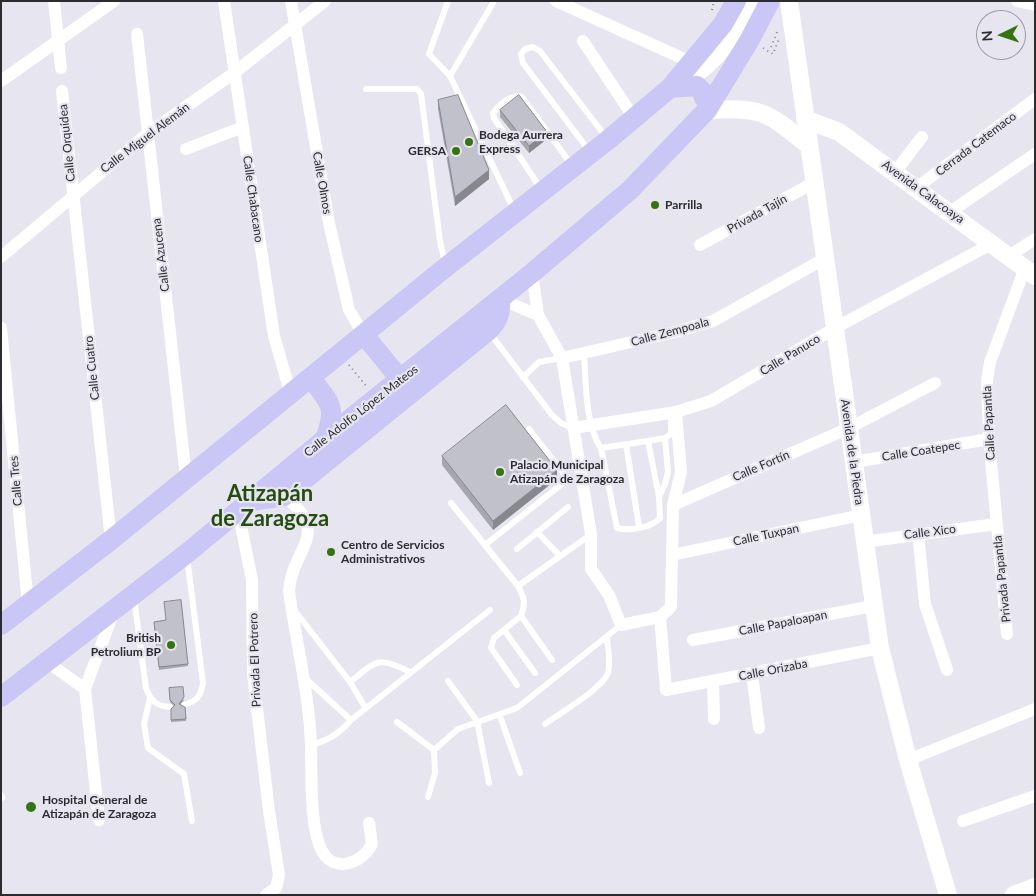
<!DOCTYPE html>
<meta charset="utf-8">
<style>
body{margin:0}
#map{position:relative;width:1036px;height:896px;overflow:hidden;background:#e6e5f0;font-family:Lato,sans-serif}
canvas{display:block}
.frame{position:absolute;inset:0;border:2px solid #2c2c30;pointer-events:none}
.north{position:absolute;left:976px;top:10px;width:50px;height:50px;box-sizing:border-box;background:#e6e5f0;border:1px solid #9c9ba3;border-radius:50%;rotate:266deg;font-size:14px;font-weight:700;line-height:20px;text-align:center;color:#2c2c30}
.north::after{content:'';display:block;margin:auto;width:18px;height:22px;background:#357510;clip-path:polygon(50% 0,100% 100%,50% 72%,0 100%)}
</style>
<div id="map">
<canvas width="1036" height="896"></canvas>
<div class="frame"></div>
<div class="north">N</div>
</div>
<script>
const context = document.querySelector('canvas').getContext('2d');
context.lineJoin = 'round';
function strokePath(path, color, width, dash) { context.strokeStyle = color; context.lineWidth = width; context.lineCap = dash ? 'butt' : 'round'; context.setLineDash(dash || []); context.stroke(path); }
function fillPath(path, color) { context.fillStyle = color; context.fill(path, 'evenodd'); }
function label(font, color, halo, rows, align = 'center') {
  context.font = font + ' Lato,sans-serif'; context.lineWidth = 4.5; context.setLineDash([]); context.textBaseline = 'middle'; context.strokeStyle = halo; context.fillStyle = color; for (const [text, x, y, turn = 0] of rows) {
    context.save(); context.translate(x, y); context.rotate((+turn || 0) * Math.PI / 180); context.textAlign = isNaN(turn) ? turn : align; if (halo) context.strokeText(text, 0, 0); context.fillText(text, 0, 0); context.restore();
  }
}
strokePath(new Path2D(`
 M712,10L714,1
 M771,47L778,30
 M763,48L773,54L779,39
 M349,365L367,387`), '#8b8a92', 2, [1, 4]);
strokePath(new Path2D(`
 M448,1L429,54L450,76L514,210
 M450,76L493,3
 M366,89H417L421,94L440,241L445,263
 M590,152L523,63L521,54L525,49L533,47L540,51L606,137
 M541,189L494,118L493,113C499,105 512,93 522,97L571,164
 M489,332L552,415L561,423L573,428
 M584,353C586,381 585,426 601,448L617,528C630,531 651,528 660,518L659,497L665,484L668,472L665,438L671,434V421
 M523,377L539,362L562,358
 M648,441L665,438
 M626,444L639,527
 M601,448L648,441L659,497
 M451,503L518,586C524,597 526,603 521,616L552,660
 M537,532L559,555
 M485,545L562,484L564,474L529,429
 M517,549L568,507
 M518,586L590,535
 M134,598L146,688C151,701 156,706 170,707
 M295,611L350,682C377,661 377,655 410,672
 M504,630L535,673
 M305,678L351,720L490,610
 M448,681L477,721L489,783
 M350,682L365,707
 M517,685L491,648L494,638L521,616
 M150,698L144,724L148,748L184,774L192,821
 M184,705C197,701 201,696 203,683L187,557
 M500,716L520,773
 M397,722L434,750L458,729L517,708L621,625
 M545,724C560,713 602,689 608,673C611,661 608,650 607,638
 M311,745C329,740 339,734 351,720
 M1,795L2,798
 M428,797L435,773L434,750`), '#fff', 6);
strokePath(new Path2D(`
 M54,1L61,68
 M224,1L274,336L291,395
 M291,1L329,223L349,310L364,335
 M556,1L693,63
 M1017,1L1035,5
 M137,34L186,477
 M583,41L634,118
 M1,81L114,1
 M62,91L111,540
 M186,149L243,127
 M895,172L922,137
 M916,188L1035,99
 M950,212L1035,154
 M700,245L813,183
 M1009,256L1035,239
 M1,257L147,134L234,73L325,1
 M532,273L538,315L562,358L591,534V569L609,595L621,625L660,617L671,607L673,505L681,472L676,412
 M500,299L538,315
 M1,328L28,604
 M562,358L675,332L713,321L824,259
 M573,428L676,412L711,401L835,328L993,243
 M854,462L989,439
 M284,496C333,534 292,547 289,591C296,642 309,693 311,745C312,773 309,826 322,851C334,874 363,863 372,844L369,823
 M673,505L849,428L935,383
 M238,511L252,580L253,674L269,811L279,875L276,888L266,895
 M918,533L925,604L947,670
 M864,542L996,524
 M672,555L861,515
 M660,617L666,690L880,648
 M1007,634L989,439L987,381L990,362L1025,268
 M693,640L873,606
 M46,661L85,689
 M752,674L759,728
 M713,681L714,719
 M908,760L1035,709
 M99,820L85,689L114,611
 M963,821L1035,796`), '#fff', 12);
strokePath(new Path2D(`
 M789,1L880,648L908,760L948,895
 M675,86C717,66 729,38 754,1
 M707,110C762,107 766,111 808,145
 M805,119L839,132L1035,276
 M1014,895L1035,887`), '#fff', 18);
strokePath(new Path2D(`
 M670,88L697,86L702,91L704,98
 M364,335L401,380
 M311,379C331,403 337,408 325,439
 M251,501L284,496L488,331C498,321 501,314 500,299
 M1,625L111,540L446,267L608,140L670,88L723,24L736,1
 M1,697L186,554L325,439L532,273L630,190L707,110L749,41L770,1`), '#cac6f5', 20);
fillPath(new Path2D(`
 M438,100L489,179L455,206L438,109Z
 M500,110L547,139L529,153L500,117Z
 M442,456L557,479L493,530L442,465Z
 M181,600L188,666L159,670L154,622L166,620Z
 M169,688L184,700L180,705L185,707L186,721L171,722V709L174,706L170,702Z`), '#a6a6af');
fillPath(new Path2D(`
 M547,132V139L529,153V146Z
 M489,170V179L455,206V197Z
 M557,470V479L493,530V521Z`), '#87878e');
const building = new Path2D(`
 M458,95L489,170L455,197L438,100Z
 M519,95L547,132L529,146L500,110Z
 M506,405L557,470L493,521L442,456Z
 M181,600L188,664L159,667L154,622L166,620L164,602Z
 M183,687L184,697L179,704L185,707L186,719L171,720V709L175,705L170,700L169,688Z`);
fillPath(building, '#c1c1cb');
strokePath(building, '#87878e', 1);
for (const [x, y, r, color] of [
 [469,142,5,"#357510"],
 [456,151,5,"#357510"],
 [655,205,5,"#357510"],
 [500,472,5,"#357510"],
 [331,552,5,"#357510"],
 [171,645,5,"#357510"],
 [31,807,6,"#357510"]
]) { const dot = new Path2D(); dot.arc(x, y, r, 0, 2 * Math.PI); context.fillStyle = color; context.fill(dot); strokePath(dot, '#e6e5f0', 2); }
label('bold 12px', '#2c2c30', '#e6e5f0', [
 ["Bodega Aurrera",479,135],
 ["Express",479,149],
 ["GERSA",446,151,"right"],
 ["Parrilla",665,205],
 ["Palacio Municipal",510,465],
 ["Atizapán de Zaragoza",510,479],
 ["Centro de Servicios",341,545],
 ["Administrativos",341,559],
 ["British",161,638,"right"],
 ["Petrolium BP",161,652,"right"],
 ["Hospital General de",42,800],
 ["Atizapán de Zaragoza",42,814]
], 'left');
label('12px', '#2c2c30', '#e6e5f0', [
 ["Calle Miguel Alemán",145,138,-37],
 ["Calle Orquídea",67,143,-96],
 ["Cerrada Catemaco",976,144,-37],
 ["Calle Olmos",322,183,80],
 ["Avenida Calacoaya",923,192,36],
 ["Calle Chabacano",253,199,82],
 ["Privada Tajín",757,214,-29],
 ["Calle Azucena",161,255,-97],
 ["Calle Zempoala",670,332,-15],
 ["Calle Panuco",790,355,-31],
 ["Calle Cuatro",92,368,-96],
 ["Calle Adolfo López Mateos",361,411,-38],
 ["Calle Papantla",989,423,-93],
 ["Calle Coatepec",921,451,-9],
 ["Avenida de la Piedra",852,452,82],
 ["Calle Fortín",761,466,-23],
 ["Calle Tres",16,481,-95],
 ["Calle Xico",930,532,-7],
 ["Calle Tuxpan",766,535,-12],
 ["Privada Papantla",1002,579,-96],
 ["Calle Papaloapan",783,623,-11],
 ["Privada El Potrero",255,660,-92],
 ["Calle Orizaba",773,670,-11]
]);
label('bold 22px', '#254d10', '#e6e5f0', [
 ["Atizapán",270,494],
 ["de Zaragoza",270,519]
]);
</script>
